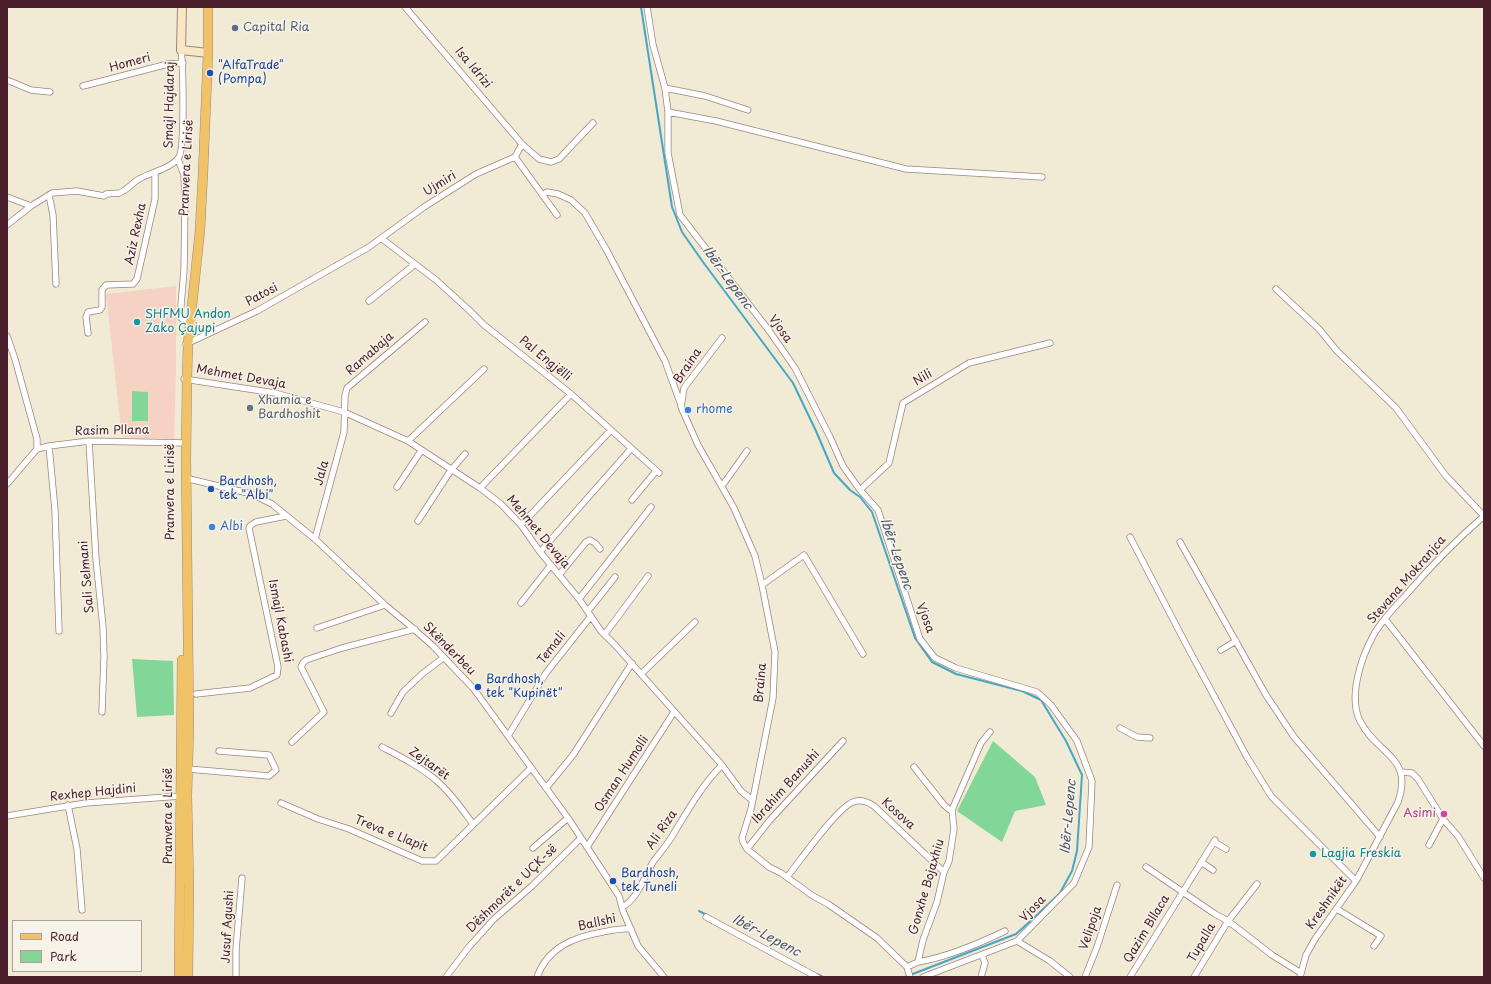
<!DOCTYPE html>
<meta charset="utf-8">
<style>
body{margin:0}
#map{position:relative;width:1491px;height:984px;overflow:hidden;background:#f1ead4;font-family:"Playpen Sans",sans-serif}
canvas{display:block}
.frame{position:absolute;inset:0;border:8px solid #4a1f2b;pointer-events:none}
.legend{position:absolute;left:12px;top:920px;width:130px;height:52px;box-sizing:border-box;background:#f7f3e8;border:1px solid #b29e9c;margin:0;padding:5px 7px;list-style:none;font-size:12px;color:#4a1f2b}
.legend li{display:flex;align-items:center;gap:8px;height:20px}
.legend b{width:20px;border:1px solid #b29e9c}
</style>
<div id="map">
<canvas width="1491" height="984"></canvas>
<div class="frame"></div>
<ul class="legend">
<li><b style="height:5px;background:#f1c369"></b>Road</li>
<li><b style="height:11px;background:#82d698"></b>Park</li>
</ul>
</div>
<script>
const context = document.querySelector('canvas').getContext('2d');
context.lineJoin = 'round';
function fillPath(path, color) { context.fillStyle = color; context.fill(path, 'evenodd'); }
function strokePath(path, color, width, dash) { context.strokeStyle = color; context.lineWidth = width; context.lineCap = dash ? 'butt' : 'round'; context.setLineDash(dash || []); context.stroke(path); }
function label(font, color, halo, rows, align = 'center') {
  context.font = font + ' "Playpen Sans",sans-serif'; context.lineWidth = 3; context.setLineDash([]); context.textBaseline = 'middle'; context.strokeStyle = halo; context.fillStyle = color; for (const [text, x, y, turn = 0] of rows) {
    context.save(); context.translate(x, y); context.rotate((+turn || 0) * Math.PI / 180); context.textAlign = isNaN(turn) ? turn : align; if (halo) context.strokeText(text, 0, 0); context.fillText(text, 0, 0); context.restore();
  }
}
fillPath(new Path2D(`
 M176,286V368L174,439L122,437L106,294Z`), '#f5d2c2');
fillPath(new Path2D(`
 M132,391L148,392V421H132Z
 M132,659L173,661L174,715L137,717Z
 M993,741L1035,777L1046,805L1015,811L1002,842L957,811Z`), '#82d698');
strokePath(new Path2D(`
 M641,7L672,207L682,232L703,262L793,383L816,431L834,473L850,490L860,497L872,512L915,638L932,662L956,674L1022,691L1041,700L1066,741L1082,775L1077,851L1072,871L1060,893L1035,917L1016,934L905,977
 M699,911L707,915
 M817,974L823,977`), '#46a7c5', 2);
const street = new Path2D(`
 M405,7L522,144L539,159L551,162L559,159L593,123
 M647,7L653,45L665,88L668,112V153L680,215L770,332L795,368L830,437L843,466L860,490L878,510L920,639L935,658L956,668L1037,692L1051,705L1077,741L1092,781L1089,847L1074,883L1017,941L923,977
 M7,80L31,90L50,92
 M83,86L168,64L183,63
 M665,88L705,96L748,110
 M668,112L716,121L906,169L1042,177
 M515,157L557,215
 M178,159L184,175L185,201L184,270L180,317L187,323
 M49,195L53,215L56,284
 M542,195L547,192L558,194L571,200L585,213L606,249L665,361L681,405
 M7,197L31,206
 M7,225L31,206L52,193L77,191L104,196L106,194C110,193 115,194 119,193C126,191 132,183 139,179C151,172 171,169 179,157C185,148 183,65 181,50
 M381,238L436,280L469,310L484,325L571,394L659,473
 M1276,289L1319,329L1337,351L1396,408L1446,476L1484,516
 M369,301L414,265
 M88,333L86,317L88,312L100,310L102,307V290L106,285L133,284L137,279L155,199V172
 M7,336L15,359L37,439V449
 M722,338L684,388L681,407L698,445L734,508L755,556L762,585L775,652L773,698L751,809L742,838L743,842L747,849L769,867L781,873L813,896L828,904L877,938L907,967L910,977
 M186,344L257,311L369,247L424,207L476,174L515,157L522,144
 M184,379L275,393L344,412L408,441L480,488L501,504L521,525L540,552L579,599L601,631L616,646L722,765L741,791L752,800
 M89,441L96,559L103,627L104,657L102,712
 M408,441L484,369
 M49,446L55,510L59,631
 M185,478L252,494L272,504L315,539L385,605L408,624L433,646L473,688L568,818L619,896L623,911L638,946L664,977
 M7,484L37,449L49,446L89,441L186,443
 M722,486L747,451
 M397,487L421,451
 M480,488L571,394
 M860,490L889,463L903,403L969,363L1050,343
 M632,500L656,471
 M418,521L451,470L465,454
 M521,525L611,430
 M1130,537L1187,646L1247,757L1271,796L1356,881
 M315,539L344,432L345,396L347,388L425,322
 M1180,542L1266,695L1294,737L1380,837
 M540,552L629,451
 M559,575L586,542L590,540L595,543L600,549
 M762,585L804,555L863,654
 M579,599L651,507
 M521,603L551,565
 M588,611L615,577
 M1385,619L1484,746
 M317,628L385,605
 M605,634L648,576
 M1221,650L1236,641
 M641,674L695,622
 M196,694L250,688L277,675L278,667L249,528L251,525L256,522L286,516
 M391,713L403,692L422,674L443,658
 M1120,728L1137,737L1150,738
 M508,736L546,673L591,616
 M292,742L324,712L301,667L303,663L306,660L342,648L415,629
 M382,747C401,757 421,767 437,781C451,793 462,809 473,824
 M914,767L944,805L950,810H952
 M188,769L269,776L276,770L269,755L219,751
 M1402,772L1412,773L1418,779L1443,819L1458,836L1484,878
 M546,788L573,755L632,663
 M281,803L318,819L349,829L422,861H436L530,769
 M68,805L77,849L82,910
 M7,816L86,803L181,796
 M1214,842L1226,849
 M1429,845L1443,819
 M587,847L674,712
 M533,848L568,818
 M747,849L770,820L843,741
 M1201,862L1213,870
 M1146,867L1215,914L1228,921L1272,955L1301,973
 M787,877C800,861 837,808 853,802C861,799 868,802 874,806L944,872
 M622,907C637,900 645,876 653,862C659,854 666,846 671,838C687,812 701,786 722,765
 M1337,909L1381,936L1374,946
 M706,917L817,977
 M1017,941L1050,961L1070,977
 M918,962C948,957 978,944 1005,931
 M907,967L918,962L923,940L937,902L944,872L949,861L954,829L952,810L981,743L990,732
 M236,977V950L242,878
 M446,977L468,948L494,919L532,886L581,838
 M537,977C548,947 574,937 603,932C613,930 621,928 631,929
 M981,977L985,963L982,955
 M1085,977L1097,947L1117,885
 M1130,977L1215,840
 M1194,977L1228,921L1257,884
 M1300,977L1306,955L1315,939L1356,881L1398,802C1414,756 1377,755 1360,721C1348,697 1361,658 1373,636C1381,621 1394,608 1405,596C1430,567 1455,541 1484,516`);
const secondary = new Path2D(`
 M182,7L181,50L208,53`);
const primary = new Path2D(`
 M179,977L182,660
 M188,977L189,885L187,796L189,726L186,458L187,379L188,344L200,230L203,173L208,53V7`);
strokePath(street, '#9e8480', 7);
strokePath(secondary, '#9e8480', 10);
strokePath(primary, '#9e8480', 10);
strokePath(street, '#fff', 5.5);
strokePath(secondary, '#f9e7c3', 8);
strokePath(primary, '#f1c369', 9);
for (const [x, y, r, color] of [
 [235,28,4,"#5c6f8a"],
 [210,73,4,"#1a4fb4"],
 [137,322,4,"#0f9aa8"],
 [250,408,4,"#6b7280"],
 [688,410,4,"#3f7fe0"],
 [211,489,4,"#1a4fb4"],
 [212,527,4,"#3f7fe0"],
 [478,687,4,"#1a4fb4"],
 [1444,814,4,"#d1479c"],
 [1313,854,4,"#0f9aa8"],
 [613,881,4,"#1a4fb4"]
]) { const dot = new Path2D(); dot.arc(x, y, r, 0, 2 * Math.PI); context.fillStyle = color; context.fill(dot); strokePath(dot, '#f7f3e8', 1.5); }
label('12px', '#4e5e75', '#f7f3e8', [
 ["Capital Ria",243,28]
], 'left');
label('12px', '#4a1f2b', '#f7f3e8', [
 ["Homeri",130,63,-15],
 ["Isa Idrizi",473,68,50],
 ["Smajl Hajdaraj",170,105,-89],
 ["Pranvera e Lirisë",187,168,-87],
 ["Ujmiri",440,184,-32],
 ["Aziz Rexha",136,234,-78],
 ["Patosi",262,295,-28],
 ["Vjosa",780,329,54],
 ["Ramabaja",370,354,-41],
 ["Pal Engjëlli",545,359,39],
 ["Braina",688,366,-56],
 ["Mehmet Devaja",241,377,10],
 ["Nili",923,378,-31],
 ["Rasim Pllana",112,431,-1],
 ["Jala",322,473,-74],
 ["Pranvera e Lirisë",171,492,-90],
 ["Mehmet Devaja",538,532,50],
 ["Sali Selmani",87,577,-95],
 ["Stevana Mokranjca",1407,580,-49],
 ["Vjosa",925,618,69],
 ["Ismajl Kabashi",280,621,79],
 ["Temali",552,648,-52],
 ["Skënderbeu",449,649,45],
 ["Braina",761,683,-85],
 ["Zejtarët",429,764,36],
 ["Osman Humolli",622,774,-57],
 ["Ibrahim Banushi",786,787,-48],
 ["Rexhep Hajdini",93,793,-6],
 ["Kosova",898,814,42],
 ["Pranvera e Lirisë",169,816,-90],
 ["Ali Riza",662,830,-56],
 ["Treva e Llapit",391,834,22],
 ["Gonxhe Bojaxhiu",927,887,-74],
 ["Dëshmorët e UÇK-së",512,889,-44],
 ["Kreshnikët",1327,903,-55],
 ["Vjosa",1033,909,-46],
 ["Ballshi",597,923,-13],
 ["Jusuf Agushi",228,927,-87],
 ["Velipoja",1091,928,-71],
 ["Qazim Bllaca",1147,929,-59],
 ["Tupalla",1202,943,-60]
]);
label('12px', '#164399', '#f7f3e8', [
 ["\"AlfaTrade\"",218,66],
 ["(Pompa)",218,80],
 ["Bardhosh,",219,482],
 ["tek \"Albi\"",219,496],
 ["Bardhosh,",486,680],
 ["tek \"Kupinët\"",486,694],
 ["Bardhosh,",621,874],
 ["tek Tuneli",621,888]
], 'left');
label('12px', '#0d838f', '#f7f3e8', [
 ["SHFMU Andon",145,315],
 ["Zako Çajupi",145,329],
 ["Lagjia Freskia",1321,854]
], 'left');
label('12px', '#5b616d', '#f7f3e8', [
 ["Xhamia e",258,401],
 ["Bardhoshit",258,415]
], 'left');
label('12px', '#366cbe', '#f7f3e8', [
 ["rhome",696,410],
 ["Albi",220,527]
], 'left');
label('12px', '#b23c85', '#f7f3e8', [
 ["Asimi",1436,814]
], 'right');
label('italic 13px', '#485569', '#f7f3e8', [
 ["Ibër-Lepenc",727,278,54],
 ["Ibër-Lepenc",896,554,71],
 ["Ibër-Lepenc",1069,817,-85],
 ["Ibër-Lepenc",766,936,28]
]);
</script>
